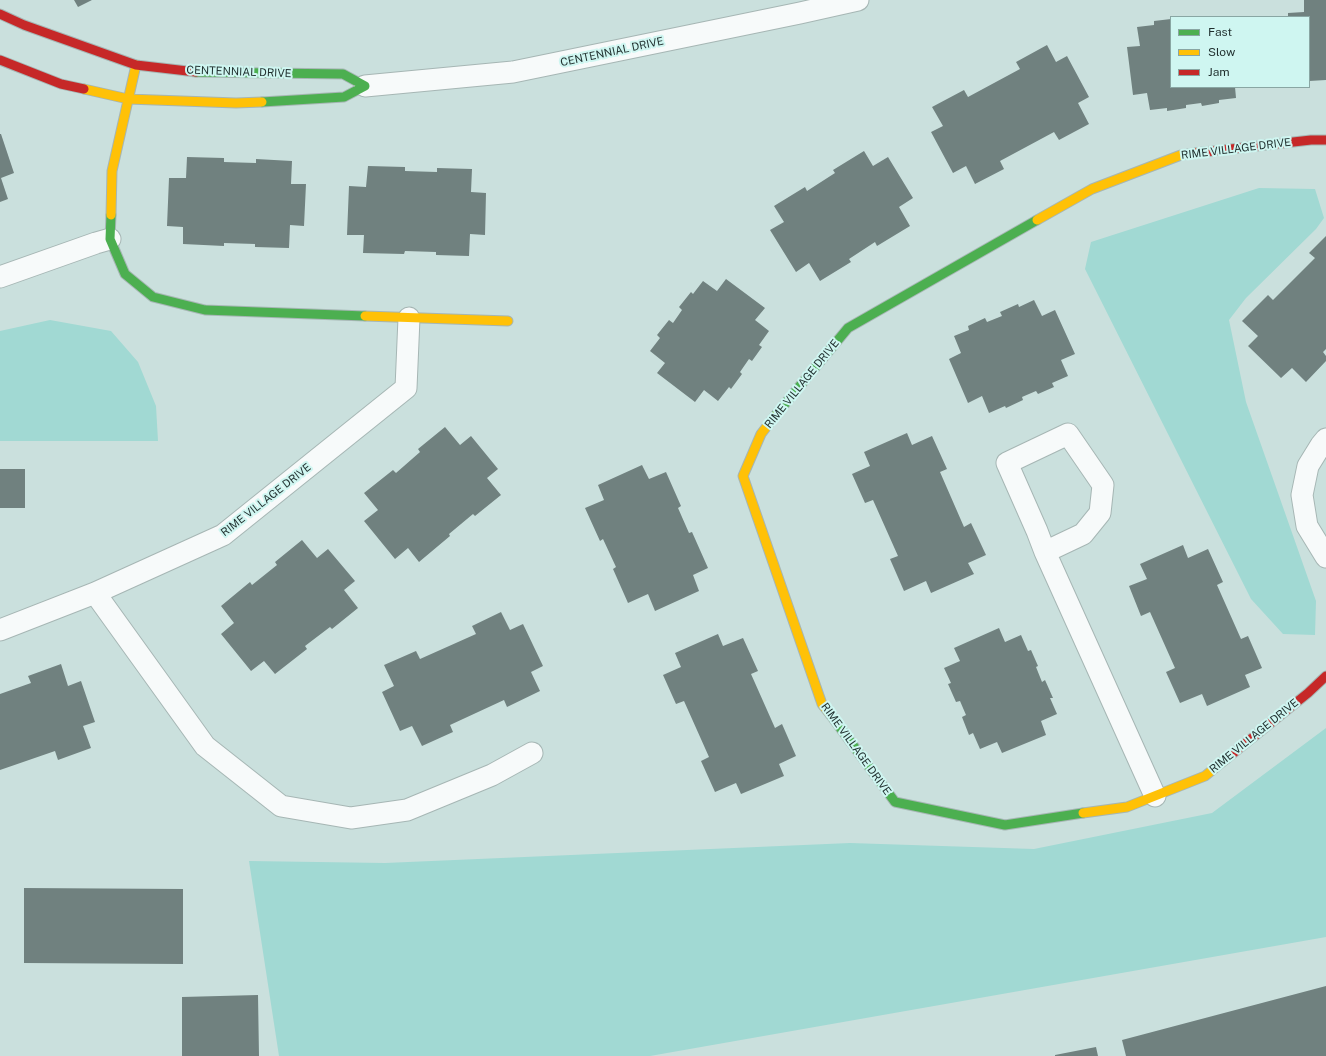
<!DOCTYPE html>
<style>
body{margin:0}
#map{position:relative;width:1326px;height:1056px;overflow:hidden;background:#cae0dd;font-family:"Public Sans",sans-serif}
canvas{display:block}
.legend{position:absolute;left:1170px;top:16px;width:140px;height:72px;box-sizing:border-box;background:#cff6f1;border:1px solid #89a6a3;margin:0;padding:5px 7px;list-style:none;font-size:12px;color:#1f2e2d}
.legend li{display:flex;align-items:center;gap:8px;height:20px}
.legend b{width:20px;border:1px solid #89a6a3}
</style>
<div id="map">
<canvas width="1326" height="1056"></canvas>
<ul class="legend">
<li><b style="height:5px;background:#4caf50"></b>Fast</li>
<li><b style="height:5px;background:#ffc107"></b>Slow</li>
<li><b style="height:5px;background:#c62828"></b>Jam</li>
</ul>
</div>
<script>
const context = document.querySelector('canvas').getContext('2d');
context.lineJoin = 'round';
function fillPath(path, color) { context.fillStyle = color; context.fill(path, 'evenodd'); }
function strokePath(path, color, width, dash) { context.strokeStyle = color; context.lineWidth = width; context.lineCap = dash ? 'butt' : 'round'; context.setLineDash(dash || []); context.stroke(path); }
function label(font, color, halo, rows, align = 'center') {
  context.font = font + ' "Public Sans",sans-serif'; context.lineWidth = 4; context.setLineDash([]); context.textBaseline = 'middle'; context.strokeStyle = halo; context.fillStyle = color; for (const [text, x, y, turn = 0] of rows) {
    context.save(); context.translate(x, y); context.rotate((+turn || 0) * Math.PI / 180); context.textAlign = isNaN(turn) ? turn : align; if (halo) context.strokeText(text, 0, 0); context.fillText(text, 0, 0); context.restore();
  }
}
fillPath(new Path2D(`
 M1259,188L1315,189L1324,218L1316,229L1246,298L1229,320L1246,402L1316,601L1315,635L1283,634L1251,599L1085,269L1091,242Z
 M50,320L111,331L138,362L156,406L158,441H0V331Z
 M1326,728V937L650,1056H279L249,861L385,863L850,843L1034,849L1212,813Z`), '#a1d9d3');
fillPath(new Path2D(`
 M74,0H92L78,7Z
 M1304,0H1326V80L1309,81V17H1288V13L1304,12Z
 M1171,19V87H1235L1236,98L1219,100V103L1202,106L1201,103L1186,105V108L1167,111V108L1150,110L1147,93L1133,95L1127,47L1140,46L1137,27L1154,25V21Z
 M1047,45L1056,62L1067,56L1089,97L1078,103L1089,124L1059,140L1054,132L1000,161L1004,169L975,184L966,166L953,173L931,132L943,126L932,107L964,90L968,97L1020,69L1016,62Z
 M0,134H1L14,173L1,178L8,199L0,202Z
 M864,151L873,166L888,157L913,198L899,207L910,226L877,246L875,242L849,259L851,262L820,281L809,263L796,272L770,230L784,222L774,206L805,187L807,191L835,173L833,170Z
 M187,157L224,158V162L256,163V159L292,161L291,184H306L304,226L290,225L289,248L255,247V244L224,243V246L183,244V227L167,226L169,178H186Z
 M368,166L405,167V171L437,172V168L472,169L471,192L486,193L485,235L470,234L469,256L436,255V252L405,251L404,254L363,253L364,235H347L349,186L366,187Z
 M1326,236V349L1323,352L1326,356V361L1306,382L1292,368L1281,378L1248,346L1258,336L1242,321L1268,295L1273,300L1315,258L1309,253Z
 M726,279L765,308L755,320L769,331L759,345L762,347L752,361L749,359L740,372L742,374L731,389L729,387L718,401L704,390L695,402L657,373L665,363L650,351L660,338L657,335L669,320L673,323L682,310L679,307L691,292L693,294L703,281L717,291Z
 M1034,300L1042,316L1055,310L1075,354L1061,360L1068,376L1052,383L1054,387L1038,394L1036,391L1022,397L1023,400L1006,408L1005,406L989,413L982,396L968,403L949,359L961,353L954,336L969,330L968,326L985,318L987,322L1002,316L1000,312L1018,304L1019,307Z
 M445,427L460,445L471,436L498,469L487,478L501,495L475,516L473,514L449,534L450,536L419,562L408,548L395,559L364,521L378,510L364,493L393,470L396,473L420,452L418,449Z
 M907,433L912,445L932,436L947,469L940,472L964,527L971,523L986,555L968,563L974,574L931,593L926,581L904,591L890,559L898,556L873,500L865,503L852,474L870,466L864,452Z
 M642,465L649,479L666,472L681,506L678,508L689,533L692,532L708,568L693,575L699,591L655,611L648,594L628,603L613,569L616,567L603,539L600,541L585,508L604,500L598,485Z
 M0,469H25V508H0Z
 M302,540L317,558L328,549L355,581L344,590L358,608L332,629L330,627L305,646L307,649L275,674L264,661L251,671L221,634L234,623L221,606L250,582L252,585L277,565L275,562Z
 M1183,545L1188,558L1208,549L1223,582L1217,585L1241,639L1248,636L1262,668L1245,675L1250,687L1207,706L1202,694L1180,703L1166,672L1175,668L1150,612L1141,616L1129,586L1147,579L1140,564Z
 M501,612L510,630L523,624L543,666L531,672L540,691L507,707L504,700L450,725L453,732L422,746L412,726L400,731L382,692L394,686L384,665L416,651L420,659L476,634L472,626Z
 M999,628L1005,642L1021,635L1028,651L1031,650L1038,666L1036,667L1042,682L1045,680L1053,698H1050L1057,714L1041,721L1046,735L1002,753L997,742L980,749L973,733L969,735L962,717L966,715L960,701L956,702L948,684L951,683L944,668L960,661L954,648Z
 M718,634L723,646L743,638L758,671L751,674L775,728L782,724L796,756L779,764L784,776L741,794L736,783L715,792L701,761L709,757L684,701L676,704L663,675L681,667L675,653Z
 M61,664L68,686L81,681L95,722L83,726L91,748L58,760L55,751L0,770V694L31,683L28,676Z
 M24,888L183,889V964L24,963Z
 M1326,986V1056H1126L1122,1040Z
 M258,995L259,1056H182V997Z
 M1096,1047L1098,1056H1055V1055Z`), '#70817f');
const street = new Path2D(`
 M365,86L513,72L800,13L858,0
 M0,277L96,243L110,239
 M1326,439L1321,445L1308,466L1302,495L1307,526L1326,557
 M1045,552L1083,534L1100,513L1103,485L1068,434L1007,463L1037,531L1045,552L1155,796
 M95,593L205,746L281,806L351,818L407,810L492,775L532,753
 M0,630L95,593L223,535L406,388L409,318`);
const fast = new Path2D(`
 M196,72L343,74L365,86L344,97L262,102
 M111,215L110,239L125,274L153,297L205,310L365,316
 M774,417L848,328L1037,220
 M830,714L895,802L1005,825L1083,813`);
const slow = new Path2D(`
 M84,89L128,99L236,103L262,102
 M111,215L112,171L136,65
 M1037,220L1092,189L1181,155L1195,153
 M365,316L508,321
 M774,417L761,434L743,476L822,704L830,714
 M1083,813L1127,807L1205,776L1226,759`);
const jam = new Path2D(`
 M0,14L24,25L136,65L196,72
 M0,60L61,84L84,89
 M1195,153L1311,140H1326
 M1226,759L1308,693L1326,676`);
strokePath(street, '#a6b6b4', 23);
strokePath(fast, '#a6b6b4', 11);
strokePath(slow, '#a6b6b4', 11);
strokePath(jam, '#a6b6b4', 11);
strokePath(street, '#f7fafa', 21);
strokePath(fast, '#4caf50', 9);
strokePath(slow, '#ffc107', 9);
strokePath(jam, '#c62828', 9);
label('11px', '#1f2e2d', '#cff6f1', [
 ["CENTENNIAL DRIVE",612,52,-12],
 ["CENTENNIAL DRIVE",239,72,2],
 ["RIME VILLAGE DRIVE",1236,149,-7],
 ["RIME VILLAGE DRIVE",802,384,-51],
 ["RIME VILLAGE DRIVE",266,500,-38],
 ["RIME VILLAGE DRIVE",1254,736,-39],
 ["RIME VILLAGE DRIVE",856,749,54]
]);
</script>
